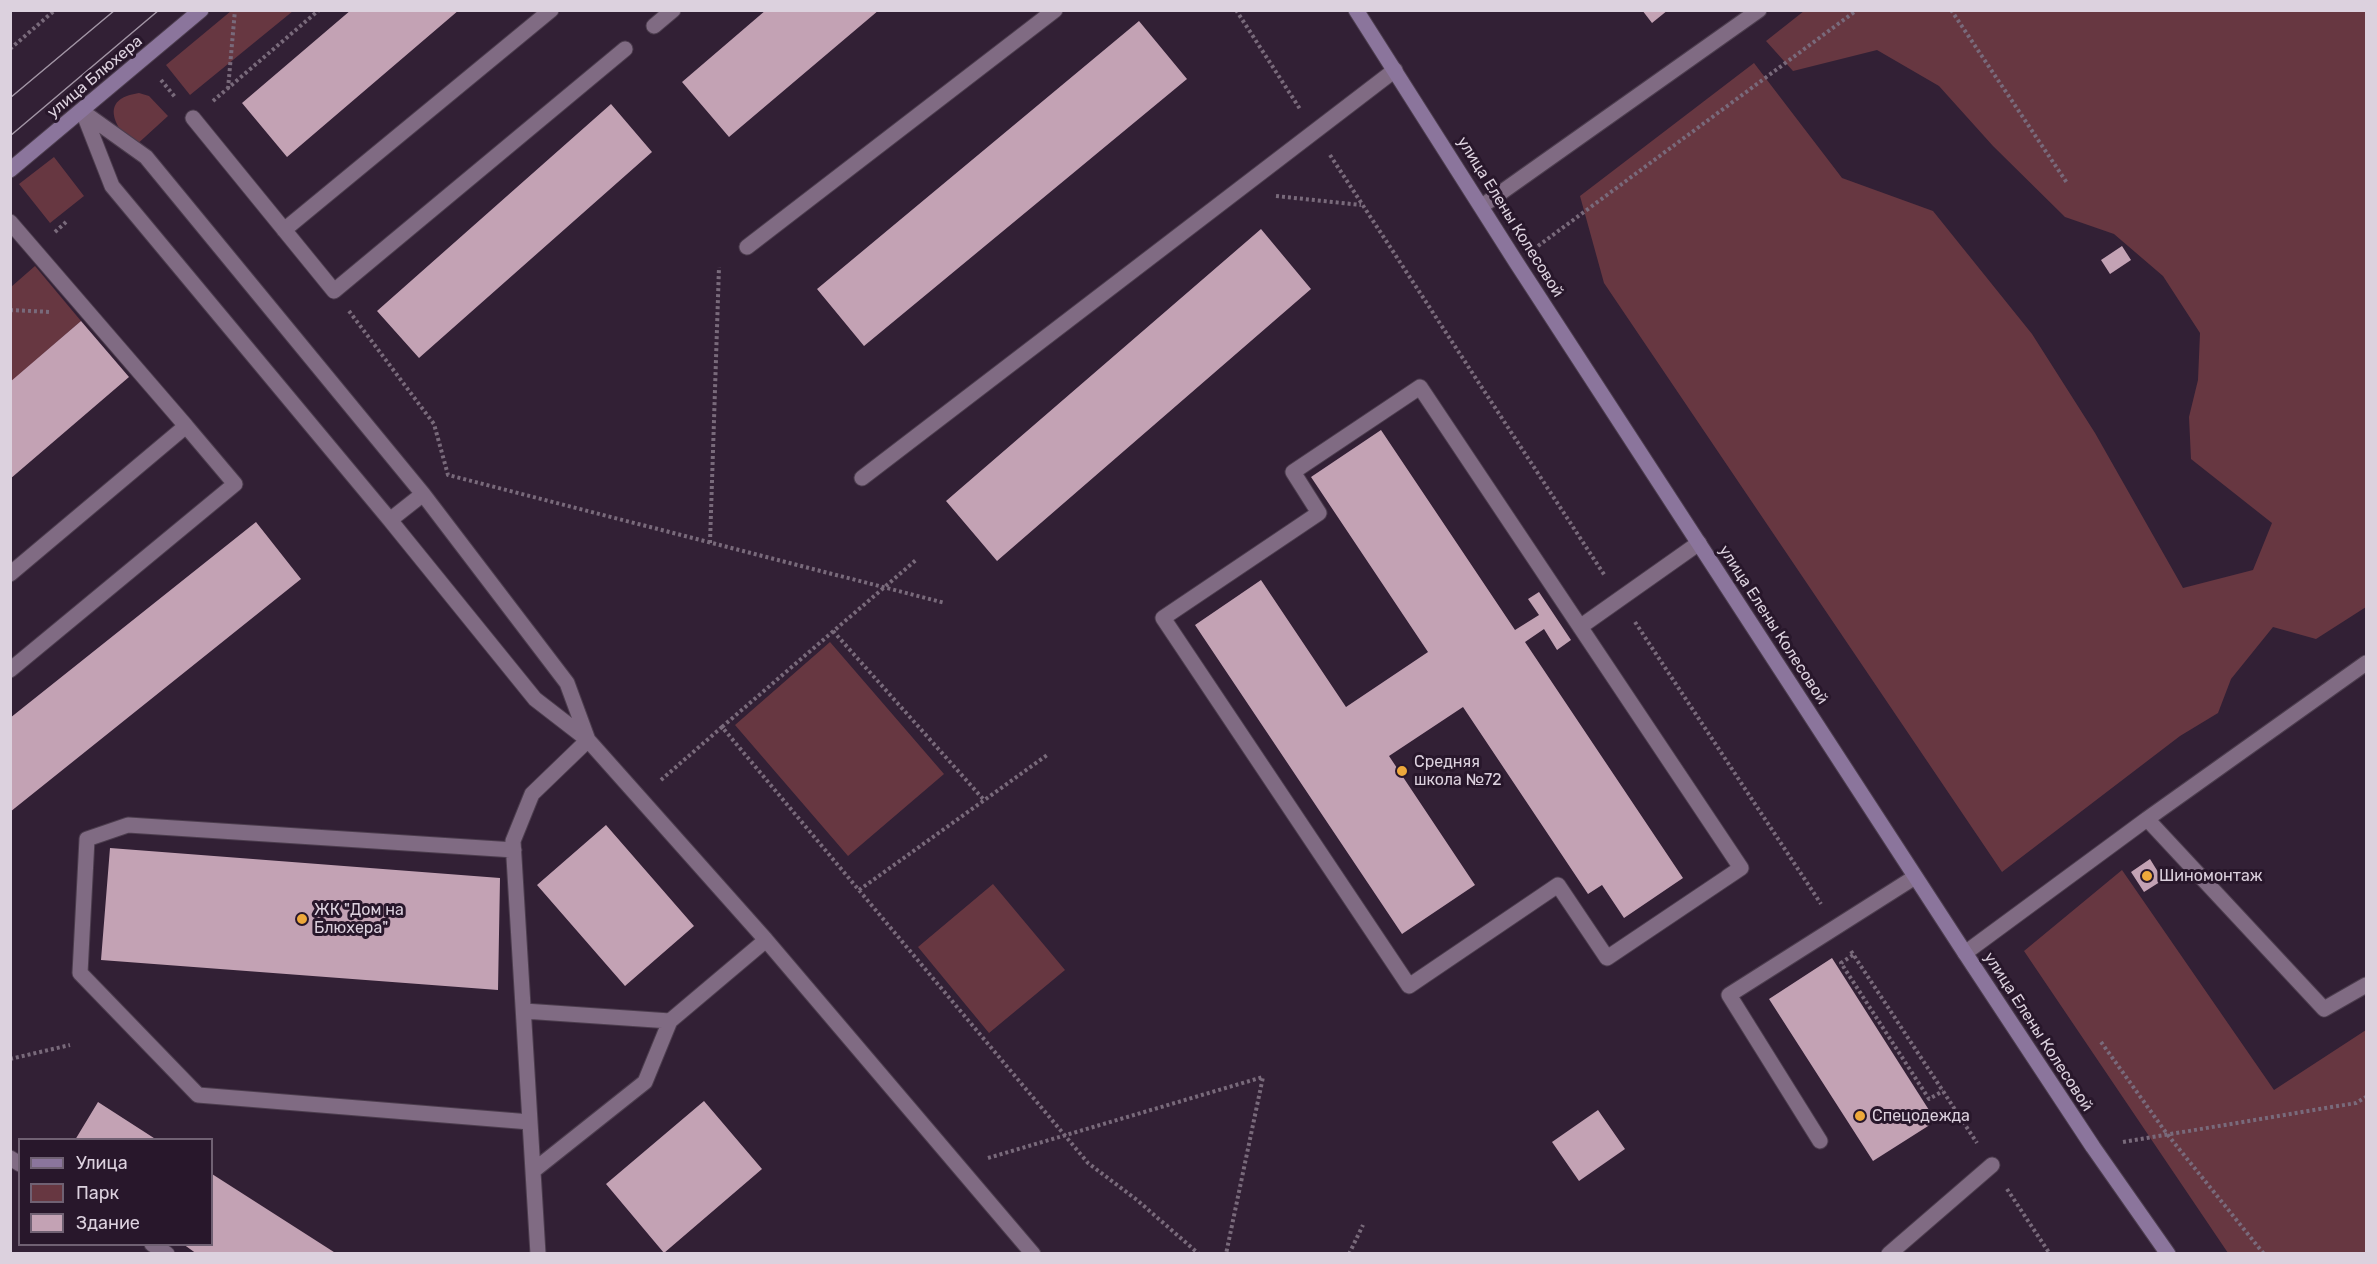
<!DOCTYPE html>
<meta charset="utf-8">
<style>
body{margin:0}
#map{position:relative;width:2377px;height:1264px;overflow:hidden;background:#322035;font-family:Rubik,sans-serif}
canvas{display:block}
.frame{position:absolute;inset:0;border:12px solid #dcd1de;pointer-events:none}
.legend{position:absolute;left:18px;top:1138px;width:195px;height:108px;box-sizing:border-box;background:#28172b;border:2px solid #706173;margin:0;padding:8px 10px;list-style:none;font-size:18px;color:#dcd1de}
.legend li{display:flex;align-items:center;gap:12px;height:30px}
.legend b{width:30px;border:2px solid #706173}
</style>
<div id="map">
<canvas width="2377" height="1264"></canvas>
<div class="frame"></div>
<ul class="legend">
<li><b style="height:8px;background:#8b759c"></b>Улица</li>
<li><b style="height:16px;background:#673741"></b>Парк</li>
<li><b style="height:16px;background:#c3a2b4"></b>Здание</li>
</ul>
</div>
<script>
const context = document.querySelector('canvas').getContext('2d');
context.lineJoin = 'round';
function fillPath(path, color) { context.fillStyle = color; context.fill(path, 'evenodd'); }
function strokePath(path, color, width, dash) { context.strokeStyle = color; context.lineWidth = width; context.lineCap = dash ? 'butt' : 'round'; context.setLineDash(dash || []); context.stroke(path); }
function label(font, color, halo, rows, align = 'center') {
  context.font = font + ' Rubik,sans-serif'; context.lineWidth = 6; context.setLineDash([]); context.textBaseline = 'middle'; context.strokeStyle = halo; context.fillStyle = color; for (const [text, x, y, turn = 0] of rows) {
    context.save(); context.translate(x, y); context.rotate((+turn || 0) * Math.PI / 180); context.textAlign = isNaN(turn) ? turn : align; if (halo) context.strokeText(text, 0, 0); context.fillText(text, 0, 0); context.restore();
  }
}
fillPath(new Path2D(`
 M231,11H293L190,95L166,65Z
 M1804,11H2366V607L2316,639L2273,627L2231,679L2218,713L2180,736L2002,872L1604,283L1580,196L1754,63L1842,178L1933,211L2032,334L2095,433L2183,588L2253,570L2272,523L2191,459L2189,417L2198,380L2200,333L2163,276L2114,234L2065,217L1993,146L1939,86L1877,50L1793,71L1766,41Z
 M139,93L149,96L168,116L134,147C115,127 98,99 139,93Z
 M54,157L84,196L50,223L19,184Z
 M35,266L81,321L11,382V287Z
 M830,642L944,774L848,856L735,725Z
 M2122,870L2274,1090L2366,1030V1253H2228L2024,951Z
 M993,884L1065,970L989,1033L918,947Z`), '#673741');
fillPath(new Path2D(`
 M351,10H459L287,157L242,103Z
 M766,10H879L729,137L682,82Z
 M1642,10H1668L1652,23Z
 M1139,21L1187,79L864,346L817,289Z
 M611,104L652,152L419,358L377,311Z
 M1261,229L1311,289L997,561L946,501Z
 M2122,246L2131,260L2110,274L2101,260Z
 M81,321L129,377L10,479V382Z
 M1381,430L1515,630L1539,615L1528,599L1539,592L1571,640L1557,650L1544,629L1525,642L1683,878L1624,918L1602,885L1588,894L1463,707L1389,756L1475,885L1402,934L1195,625L1261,580L1346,707L1428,652L1311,477Z
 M256,522L301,579L10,812V718Z
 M606,825L694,926L625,986L537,885Z
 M110,848L500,878L498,990L101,960Z
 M2150,859L2163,880L2144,892L2131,872Z
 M1832,958L1936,1121L1873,1161L1769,999Z
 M704,1101L762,1169L664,1253L606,1184Z
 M98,1102L157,1140H75Z
 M1598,1110L1625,1149L1579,1181L1552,1142Z
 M212,1174L337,1254H197L183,1244H212Z`), '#c3a2b4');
const lane = new Path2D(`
 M654,26L673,10
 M83,112L146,157L423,494L567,683L588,740L766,940L1033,1254
 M83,112L112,186L390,520L423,494
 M193,118L334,291L625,49
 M1482,206L1759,10
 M10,222L186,426L10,574
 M284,230L551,10
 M747,247L1055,10
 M1420,387L1741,868L1607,958L1558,885L1409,986L1163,618L1319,513L1293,472Z
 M862,478L1395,70
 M390,520L535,699L588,740L532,794L513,841L538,1254
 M1580,627L1699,543
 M10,670L235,484L186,426
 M2147,819L2366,663
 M514,850L128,825L87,839L80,973L198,1095L530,1122
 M1965,953L2147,819L2324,1009L2366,985
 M524,1011L670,1021
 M1820,1141L1729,995L1915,877
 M10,1158L20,1164
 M533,1171L645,1082L670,1021L766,940
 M152,1244L167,1254
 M1889,1254L1992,1165`);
const secondary = new Path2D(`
 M1356,10L1516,262L1965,953L2093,1147L2168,1254
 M10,170L201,10`);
strokePath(lane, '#4c3d4e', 17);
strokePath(secondary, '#4c3d4e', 17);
strokePath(new Path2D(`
 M1236,10L1300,109
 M1951,10L2067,183
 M10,11L11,10
 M10,49L55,10
 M161,80L175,97
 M228,89L235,10
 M213,101L319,10
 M1330,155L1605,576
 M1276,196L1361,205
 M55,232L66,222
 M1538,246L1857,10
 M10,310L51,312
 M349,311L434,424L448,475L945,603
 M710,543L719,267
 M1635,622L1821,904
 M833,631L984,800
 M722,727L916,560
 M661,780L722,727L1088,1163L1137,1200L1199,1254
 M859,890L1047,755
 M1851,951L1977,1143
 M1853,955L1841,963L1929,1099L1943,1091
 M2101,1042L2167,1134L2264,1254
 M10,1059L70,1045
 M2123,1142L2356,1103L2366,1097
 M988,1158L1263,1077L1226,1254
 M2007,1189L2050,1254
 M1349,1254L1363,1225`), '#796a7b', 4, [3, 3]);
strokePath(lane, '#806b83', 15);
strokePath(secondary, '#8b759c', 15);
strokePath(new Path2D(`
 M10,98L115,10
 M10,136L159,10`), '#a295a5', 1.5);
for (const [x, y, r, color] of [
 [1402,771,6,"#eda83b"],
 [2147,876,6,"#eda83b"],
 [302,919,6,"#eda83b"],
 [1860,1116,6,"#eda83b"]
]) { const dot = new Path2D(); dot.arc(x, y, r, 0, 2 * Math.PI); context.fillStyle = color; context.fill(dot); strokePath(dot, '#28172b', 2); }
label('16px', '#dcd1de', '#28172b', [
 ["улица Блюхера",95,77,-40],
 ["улица Елены Колесовой",1510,217,58],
 ["улица Елены Колесовой",1773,625,57],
 ["улица Елены Колесовой",2038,1032,57]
]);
label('16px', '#dcd1de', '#28172b', [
 ["Средняя",1414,762],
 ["школа №72",1414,780],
 ["Шиномонтаж",2159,876],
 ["ЖК \"Дом на",314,910],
 ["Блюхера\"",314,928],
 ["Спецодежда",1872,1116]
], 'left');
</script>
